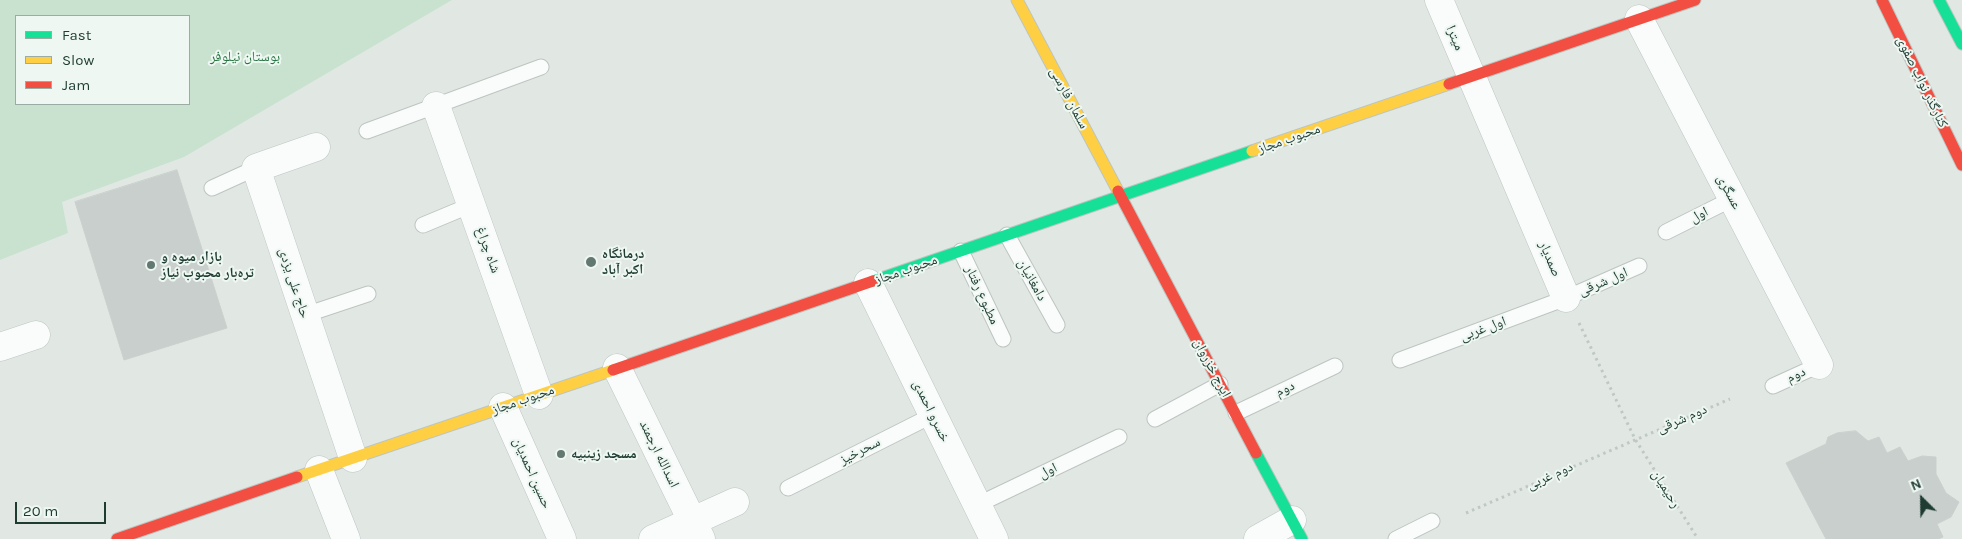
<!DOCTYPE html>
<meta charset="utf-8">
<style>
body{margin:0}
#map{position:relative;width:1962px;height:539px;overflow:hidden;background:#e1e8e4;font-family:Karla,sans-serif}
canvas{display:block}
.legend{position:absolute;left:15px;top:15px;width:175px;height:90px;box-sizing:border-box;background:#eef7f2;border:1px solid #9baca5;margin:0;padding:6px 9px;list-style:none;font-size:15px;color:#1e3c32}
.legend li{display:flex;align-items:center;gap:10px;height:25px}
.legend b{width:25px;border:1px solid #9baca5}
.north{position:absolute;left:1897px;top:474px;width:50px;height:50px;-webkit-text-stroke:4px #eef7f2;paint-order:stroke;rotate:337deg;font-size:14px;font-weight:700;line-height:20px;text-align:center;color:#1e3c32}
.north::after{content:'';display:block;margin:auto;width:18px;height:22px;background:#1e3c32;clip-path:polygon(50% 0,100% 100%,50% 72%,0 100%)}
.scale{position:absolute;left:15px;top:502px;width:91px;height:22px;box-sizing:border-box;border:2px solid #1e3c32;border-top:0;padding-left:6px;font-size:15px;line-height:18px;white-space:nowrap;color:#1e3c32;-webkit-text-stroke:4px #eef7f2;paint-order:stroke}
</style>
<div id="map">
<canvas width="1962" height="539"></canvas>
<ul class="legend">
<li><b style="height:6px;background:#16e098"></b>Fast</li>
<li><b style="height:6px;background:#ffcf43"></b>Slow</li>
<li><b style="height:6px;background:#f24e42"></b>Jam</li>
</ul>
<div class="north">N</div>
<div class="scale">20 m</div>
</div>
<script>
const context = document.querySelector('canvas').getContext('2d');
context.lineJoin = 'round';
function fillPath(path, color) { context.fillStyle = color; context.fill(path, 'evenodd'); }
function strokePath(path, color, width, dash) { context.strokeStyle = color; context.lineWidth = width; context.lineCap = dash ? 'butt' : 'round'; context.setLineDash(dash || []); context.stroke(path); }
function label(font, color, halo, rows, align = 'center') {
  context.font = font + ' Karla,"Noto Naskh Arabic",sans-serif'; context.lineWidth = 4; context.setLineDash([]); context.textBaseline = 'middle'; context.strokeStyle = halo; context.fillStyle = color; for (const [text, x, y, turn = 0] of rows) {
    context.save(); context.translate(x, y); context.rotate((+turn || 0) * Math.PI / 180); context.textAlign = isNaN(turn) ? turn : align; if (halo) context.strokeText(text, 0, 0); context.fillText(text, 0, 0); context.restore();
  }
}
fillPath(new Path2D(`
 M0,0H452L184,157L62,202L68,233L0,260ZM16,16H189V104H16Z`), '#c9e2cf');
const building = new Path2D(`
 M177,170L227,328L124,360L75,202Z
 M1856,431L1868,441L1879,437L1887,453L1900,447L1908,461L1922,456L1936,457V474L1946,493L1959,502L1951,517L1937,524L1943,537L1938,539H1826L1786,463L1826,444L1828,437L1837,433Z`);
fillPath(building, '#c8cfcc');
strokePath(building, '#cad1cd', 1);
const lane = new Path2D(`
 M367,131L541,67
 M212,188L256,168
 M423,225L471,205
 M1666,232L1732,199
 M1007,235L1057,325
 M961,251L1003,339
 M305,315L368,294
 M1400,360L1566,298L1639,266
 M1773,386L1819,365
 M1236,413L1335,366
 M1155,419L1220,384
 M788,488L933,415
 M977,505L1119,437
 M1396,539L1432,521`);
const street = new Path2D(`
 M1439,0L1566,298
 M1639,19L1819,365
 M436,106L539,395
 M316,147L256,168L353,458
 M868,283L994,539
 M0,347L36,335
 M617,368L701,539
 M503,407L562,539
 M319,470L346,539
 M653,539L735,502
 M1258,539L1292,520`);
const fast = new Path2D(`
 M1939,0L1962,44
 M873,281L1252,151
 M1256,453L1302,539`);
const slow = new Path2D(`
 M1017,0L1118,191
 M1252,151L1449,84
 M297,477L613,370`);
const jam = new Path2D(`
 M1882,0L1962,165
 M1449,84L1695,0
 M1118,191L1256,453
 M613,370L873,281
 M117,539L297,477`);
strokePath(lane, '#bec5c1', 17);
strokePath(street, '#bec5c1', 29);
strokePath(fast, '#bdc5c1', 13);
strokePath(slow, '#bdc5c1', 13);
strokePath(jam, '#bdc5c1', 13);
strokePath(new Path2D(`
 M1579,323L1635,439L1698,539
 M1466,513L1730,399`), '#bfc8c5', 3, [2.5, 4]);
strokePath(lane, '#fafcfb', 15);
strokePath(street, '#fafcfb', 28);
strokePath(fast, '#16e098', 11);
strokePath(slow, '#ffcf43', 11);
strokePath(jam, '#f24e42', 11);
for (const [x, y, r, color] of [
 [591,262,6,"#627870"],
 [151,265,5,"#627870"],
 [561,454,5,"#627870"]
]) { const dot = new Path2D(); dot.arc(x, y, r, 0, 2 * Math.PI); context.fillStyle = color; context.fill(dot); strokePath(dot, '#eef7f2', 2); }
label('14px', '#1e3c32', '#eef7f2', [
 ["میترا",1455,38,67],
 ["کنارگذر نواب صفوی",1922,82,64],
 ["سلمان فارسی",1069,98,62],
 ["محبوب مجاز",1289,139,-19],
 ["عسگری",1729,192,62],
 ["اول",1699,215,-27],
 ["شاه چراغ",488,250,70],
 ["صمدیار",1550,259,67],
 ["محبوب مجاز",906,270,-19],
 ["دامغانیان",1032,280,61],
 ["اول شرقی",1603,282,-23],
 ["حاج علی یزدی",294,283,72],
 ["مطبوع رفتار",982,295,65],
 ["اول غربی",1483,329,-20],
 ["ایرج خزروان",1212,368,62],
 ["دوم",1796,375,-25],
 ["دوم",1285,389,-25],
 ["محبوب مجاز",523,400,-19],
 ["خسرو احمدی",931,411,64],
 ["دوم شرقی",1682,419,-23],
 ["سحرخیز",860,451,-27],
 ["اسدالله ارجمند",659,454,64],
 ["اول",1048,471,-26],
 ["حسین احمدیان",532,473,66],
 ["دوم غربی",1550,476,-24],
 ["رحیمیان",1666,489,58]
]);
label('14px', '#267541', '#eef7f2', [
 ["بوستان نیلوفر",245,57]
]);
label('bold 14px', '#1e3c32', '#eef7f2', [
 ["درمانگاه",602,254],
 ["اکبر آباد",602,270],
 ["بازار میوه و",161,257],
 ["تره‌بار محبوب نیاز",161,273],
 ["مسجد زینبیه",571,454]
], 'left');
</script>
